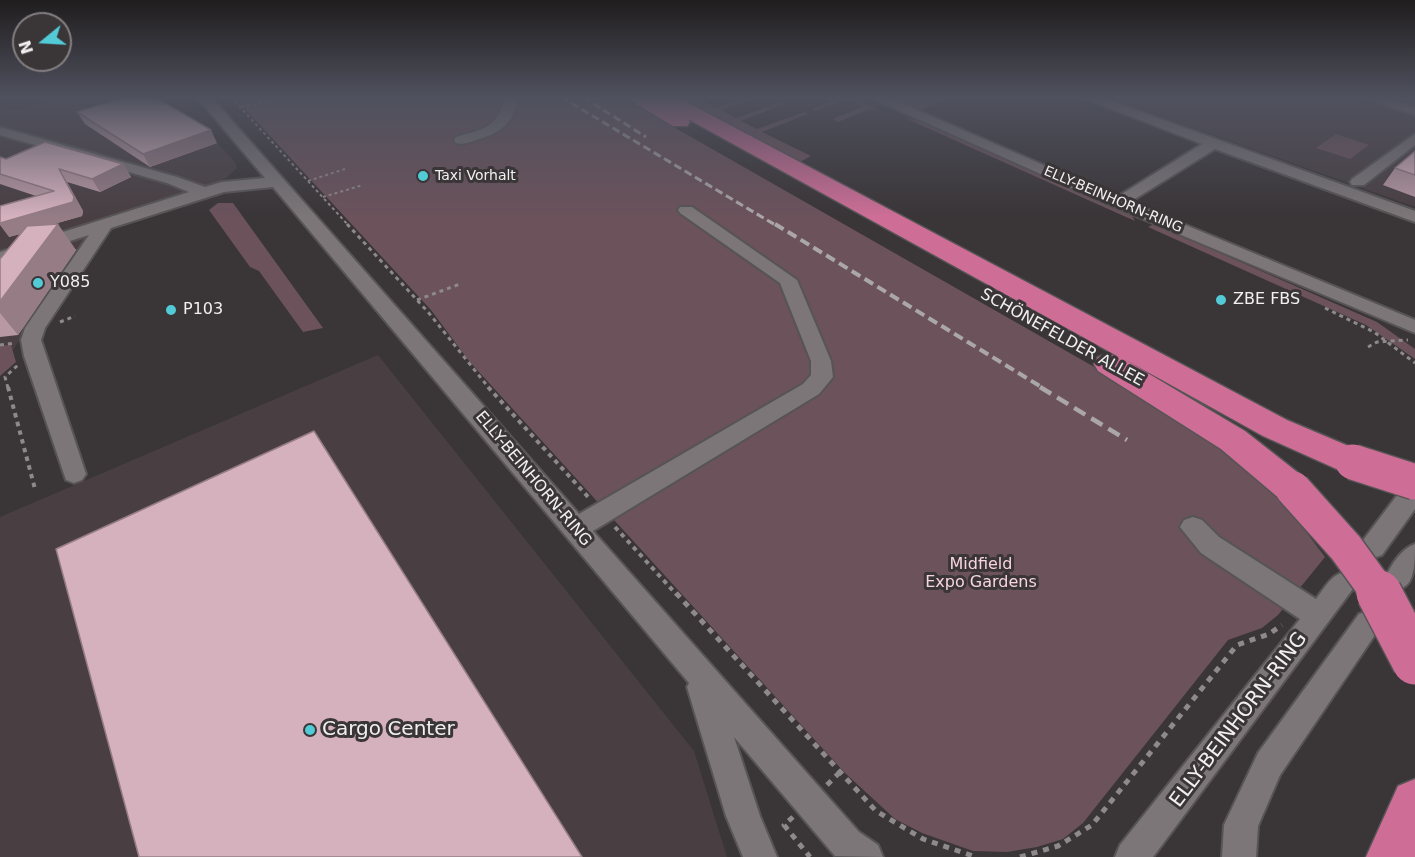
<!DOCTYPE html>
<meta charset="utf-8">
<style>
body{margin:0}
#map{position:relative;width:1415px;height:857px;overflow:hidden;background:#3a3537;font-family:"DejaVu Sans",sans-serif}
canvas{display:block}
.north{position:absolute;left:12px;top:12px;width:60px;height:60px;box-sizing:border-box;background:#3a3537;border:2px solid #837f81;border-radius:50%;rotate:252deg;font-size:16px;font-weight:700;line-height:24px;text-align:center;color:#f1eff0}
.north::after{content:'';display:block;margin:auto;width:21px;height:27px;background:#52cbd7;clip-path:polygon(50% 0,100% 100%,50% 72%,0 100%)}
</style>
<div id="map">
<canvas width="1415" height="857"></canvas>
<div class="north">N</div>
</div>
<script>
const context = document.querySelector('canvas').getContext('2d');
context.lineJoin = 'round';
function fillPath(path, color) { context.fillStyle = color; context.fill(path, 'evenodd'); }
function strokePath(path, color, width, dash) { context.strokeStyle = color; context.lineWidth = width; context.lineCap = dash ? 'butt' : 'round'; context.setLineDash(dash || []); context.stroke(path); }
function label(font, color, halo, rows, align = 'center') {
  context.font = font + ' "DejaVu Sans",sans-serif'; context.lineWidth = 6; context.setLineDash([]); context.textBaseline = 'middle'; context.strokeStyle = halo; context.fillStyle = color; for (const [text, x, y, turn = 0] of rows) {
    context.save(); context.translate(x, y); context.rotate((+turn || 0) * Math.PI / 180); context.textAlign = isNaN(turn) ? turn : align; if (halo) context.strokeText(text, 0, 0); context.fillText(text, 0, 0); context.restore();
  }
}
fillPath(new Path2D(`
 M56,97H141L217,143L235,162L237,168L226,178L197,191L102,220L0,369V106L16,111Z
 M1108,97H1415V207Z
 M378,355L694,751L727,857H0V517Z`), '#493f43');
fillPath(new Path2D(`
 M234,97H621L1182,417L1251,470L1290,510L1325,557L1278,615L1262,628L1228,640L1083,823L1063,839L1037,847L1007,852L973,851L922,833L895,819L845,773L469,361L431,310Z
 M678,97H709L701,100L716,108L748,97H757L721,110L736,118L783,101L787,103L741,121L757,129L804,112L808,114L762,132L811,156L800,162Z
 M842,97H850L879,110L870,109L838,122L833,119L864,106L847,99L815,111L811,109Z
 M882,97L911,99L952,97L916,112Z
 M905,118L921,121L1131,214L1135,221Z
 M1336,134L1369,145L1350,159L1316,148Z
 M218,203H233L323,328L303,332L259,271L250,267L209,210Z
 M1152,225L1159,226L1377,322L1415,349V359L1366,325L1148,227Z
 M11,345L16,362L0,376V346Z`), '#6b525b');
const minor = new Path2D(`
 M197,97H211L579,514L803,384L811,375V361L780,283L680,213L678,210L680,207H692L797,280L831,361L833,377L819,394L593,531L859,832L878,845L883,857L835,856L734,737L760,816L777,857H743L726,816L687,687L689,683L273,187L224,192L111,228L45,328L41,340L86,474L82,480L74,483L66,480L24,356L21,340L25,328L89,235L0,263V252L189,192L167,183L0,135V127L177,177L205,187L222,182L265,178Z
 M504,97H518C514,122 503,132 479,139C471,142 464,145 456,143L454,140L456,137C483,129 499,128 504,97Z
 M869,97H887L1117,197L1202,144L1081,97H1100L1415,211V222L1215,149L1130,202L1415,320V333L1112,206Z
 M1361,97H1382L1415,107V115Z
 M1415,134V145L1364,185H1352L1350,182L1352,179Z
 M1410,487L1415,489V509L1382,555L1373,558L1364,555L1360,547L1364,539L1401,490Z
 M1193,517L1202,520L1219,537L1316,599C1327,585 1335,567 1354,574L1358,582L1153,857H1115L1120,845L1300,619L1201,553L1180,527L1184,520Z
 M1415,544C1415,564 1415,597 1389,586L1385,578C1391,565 1401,549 1415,544Z
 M1369,611L1379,614L1383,623L1280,775L1258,826L1256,857H1222L1224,825L1258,753L1359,614Z`);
const highway = new Path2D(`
 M625,97H649L656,100L653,97H677L1287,420L1365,453L1370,462L1365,471L1353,475L1341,471L1263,436L1124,359L1245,431L1306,479L1311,489L1306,499L1293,503L1280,499L1221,449L1098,371L1094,364L1098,357L1109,354L1119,357L688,119L690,122L687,126H673Z
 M1415,779V857H1366L1398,786Z`);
strokePath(minor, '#575455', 4);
strokePath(highway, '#575455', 3);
strokePath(new Path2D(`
 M231,97L349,226
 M241,107L276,100
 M308,181L345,169
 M323,197L363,185`), '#8e8a8c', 2, [3, 3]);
strokePath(new Path2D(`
 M347,224L428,312L489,388
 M417,300L460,284
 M1325,308L1374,332L1415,363
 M60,322L75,316
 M0,345L15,343
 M1368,347L1377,342L1408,340
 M8,388L5,377L18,365`), '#8e8a8c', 3, [4, 4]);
strokePath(new Path2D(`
 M8,387L35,489
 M488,387L590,499
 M615,527L677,595`), '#8e8a8c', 4, [4.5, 4.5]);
strokePath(new Path2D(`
 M676,593L876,811L923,839L976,857
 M827,785L839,773
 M793,817L784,825L810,857
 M1020,857L1058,846L1092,825L1237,645L1269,634L1282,625`), '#8e8a8c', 5, [6, 6]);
fillPath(minor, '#7c7678');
fillPath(highway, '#ce6e97');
strokePath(new Path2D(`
 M561,97L777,226
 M583,97L646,137`), '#aba7a9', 3, [8, 4]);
strokePath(new Path2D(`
 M775,224L1043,388`), '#aba7a9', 4, [10, 5]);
strokePath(new Path2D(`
 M1040,387L1127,440`), '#aba7a9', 4.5, [13, 7]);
const highwayBridgeFar1 = new Path2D(`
 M1353,462L1415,482
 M1293,489L1346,548L1380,595`);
const highwayBridge = new Path2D(`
 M1379,593L1415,662`);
strokePath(highwayBridgeFar1, '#575455', 38, []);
strokePath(highwayBridge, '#575455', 48, []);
strokePath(highwayBridgeFar1, '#ce6e97', 35);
strokePath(highwayBridge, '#ce6e97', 45);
fillPath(new Path2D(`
 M77,112L217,143L150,167L85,124Z
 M1415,151V197L1383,185L1395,168Z
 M0,157L6,159L123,164L131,177L100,192L67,182L83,211L82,216L54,224L76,250L18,335L0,337V259L20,234L9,237L36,196L0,184Z`), '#b798a3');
fillPath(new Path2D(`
 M211,130L217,143L150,167L143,154Z
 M123,164L131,177L100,192L92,179Z
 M59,169L67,182L83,211L82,216L9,237L0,225V223L73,202Z
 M58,224L76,250L18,335L0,313V302Z`), '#957c85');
const building = new Path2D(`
 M125,97H155L211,130L143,154L77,112Z
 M45,142L123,164L92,179L59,169L74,197L73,202L0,223V206L54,191L0,174V157L6,159Z
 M1415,151V175L1395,168Z
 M58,224L1,300L0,302V259L27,226Z
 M314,431L582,857H139L56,549Z`);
fillPath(building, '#d5b1be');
strokePath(building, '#957c85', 1.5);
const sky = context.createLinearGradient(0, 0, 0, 217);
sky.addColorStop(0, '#201d1e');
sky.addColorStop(0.45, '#4f515e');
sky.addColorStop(1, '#4f515e00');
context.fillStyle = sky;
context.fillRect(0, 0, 1415, 217);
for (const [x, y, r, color] of [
 [423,176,6,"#52cbd7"],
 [38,283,6,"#52cbd7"],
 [1221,300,6,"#52cbd7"],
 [171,310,6,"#52cbd7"],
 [310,730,6,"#52cbd7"]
]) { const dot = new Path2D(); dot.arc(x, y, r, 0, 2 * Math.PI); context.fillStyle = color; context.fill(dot); strokePath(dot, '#3a3537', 2); }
label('14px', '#f1eff0', '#3a3537', [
 ["Taxi Vorhalt",435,176]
], 'left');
label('14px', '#f1eff0', '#3a3537', [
 ["ELLY-BEINHORN-RING",1113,200,23]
]);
label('16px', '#f1eff0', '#3a3537', [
 ["Y085",50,283],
 ["ZBE FBS",1233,300],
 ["P103",183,310]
], 'left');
label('16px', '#f1eff0', '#3a3537', [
 ["SCHÖNEFELDER ALLEE",1062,338,29],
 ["ELLY-BEINHORN-RING",533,479,50]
]);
label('16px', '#f8d3e0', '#3a3537', [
 ["Midfield",981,565],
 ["Expo Gardens",981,583]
]);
label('20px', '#f1eff0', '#3a3537', [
 ["ELLY-BEINHORN-RING",1239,720,-53]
]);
label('20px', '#f1eff0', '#3a3537', [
 ["Cargo Center",322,730]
], 'left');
</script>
